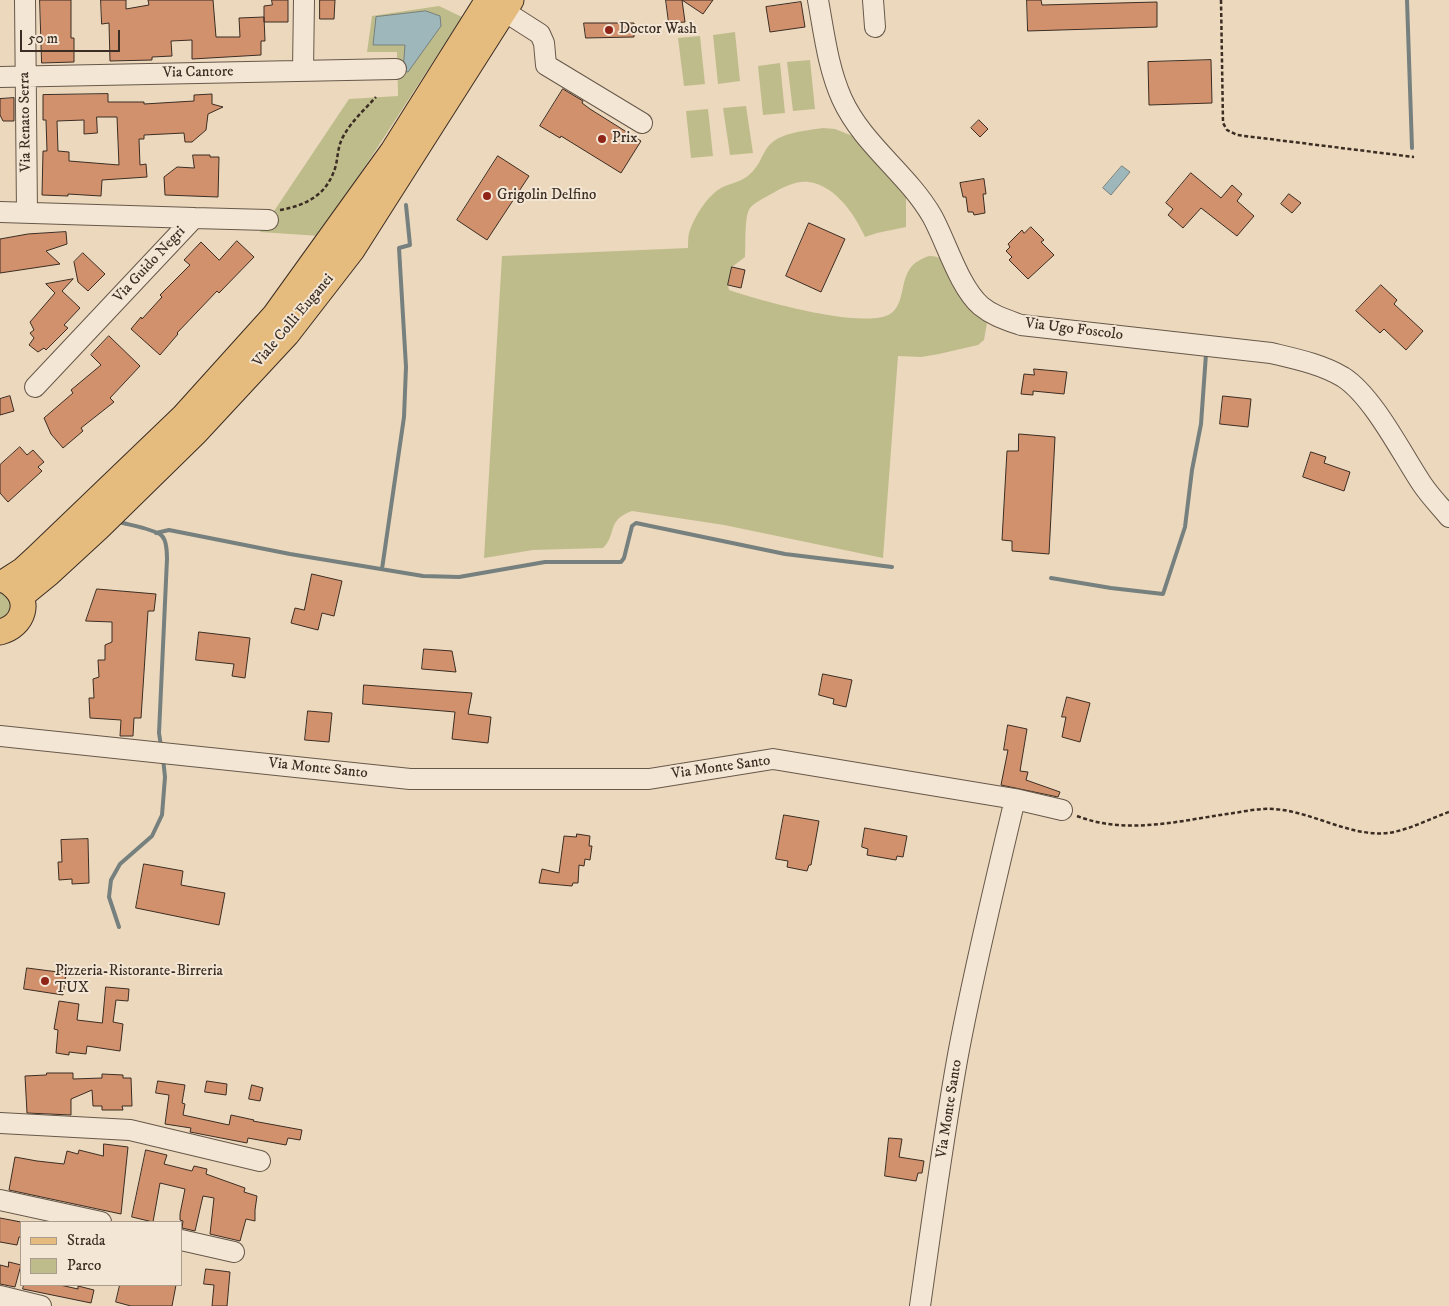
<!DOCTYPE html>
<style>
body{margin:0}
#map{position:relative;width:1449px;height:1306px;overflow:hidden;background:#ecd8bd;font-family:"IM FELL DW Pica",serif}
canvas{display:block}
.legend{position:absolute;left:20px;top:1221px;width:162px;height:65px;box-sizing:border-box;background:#f3e6d4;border:1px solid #a99c8d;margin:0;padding:6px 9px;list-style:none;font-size:15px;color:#3b2d23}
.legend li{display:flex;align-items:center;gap:10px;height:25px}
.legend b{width:25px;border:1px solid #a99c8d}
.scale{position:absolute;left:20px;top:30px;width:100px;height:22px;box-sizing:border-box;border:2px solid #3b2d23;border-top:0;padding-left:6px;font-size:15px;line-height:18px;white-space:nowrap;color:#3b2d23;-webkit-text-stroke:4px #f3e6d4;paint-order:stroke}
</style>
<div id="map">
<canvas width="1449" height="1306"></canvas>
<ul class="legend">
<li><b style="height:6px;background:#e6bc7e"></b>Strada</li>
<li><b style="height:14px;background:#bfbc8c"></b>Parco</li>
</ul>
<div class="scale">50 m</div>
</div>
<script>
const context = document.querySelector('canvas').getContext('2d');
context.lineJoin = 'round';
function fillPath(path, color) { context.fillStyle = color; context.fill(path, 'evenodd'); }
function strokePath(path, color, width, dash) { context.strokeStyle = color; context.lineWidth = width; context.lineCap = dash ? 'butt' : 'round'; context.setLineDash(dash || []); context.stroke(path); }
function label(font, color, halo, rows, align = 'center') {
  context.font = font + ' "IM FELL DW Pica",serif'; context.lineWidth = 4; context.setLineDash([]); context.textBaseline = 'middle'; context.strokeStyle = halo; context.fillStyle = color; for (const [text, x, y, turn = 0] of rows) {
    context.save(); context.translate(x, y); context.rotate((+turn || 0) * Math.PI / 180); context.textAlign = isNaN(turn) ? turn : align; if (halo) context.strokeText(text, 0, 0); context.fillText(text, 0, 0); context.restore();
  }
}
fillPath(new Path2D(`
 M439,6L462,17L320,236L260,232L349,99L398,96L397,52H367L372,16Z
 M735,32L740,81L718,84L713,35Z
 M700,36L705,84L684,86L678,38Z
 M810,60L815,109L793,111L787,62Z
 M780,63L785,113L763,115L758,66Z
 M746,106L753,153L730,155L723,108Z
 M708,109L713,156L691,158L686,111Z
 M823,128L835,129L860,139L906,188V227L877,233L865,237C855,215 836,186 809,182C797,180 783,187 773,193C766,197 755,202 750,208C744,216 746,246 745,257L732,267L728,285L729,290C758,300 864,330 890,314C908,303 897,271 920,260C929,255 930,255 941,258L988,317L984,340L978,345L939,354L921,357L898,356L883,558L724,525L632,511C606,520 617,535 603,548L533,550L484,558L502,256L688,248C688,243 688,237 689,233C694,217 708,194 723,187C732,183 743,181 750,174C759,166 761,157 767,148C778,132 805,131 823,128Z
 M0,586L17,603L0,625Z`), '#bfbc8c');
const water = new Path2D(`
 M426,11L440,16L441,26L408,72L403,71L405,45H373L376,17Z
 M1122,166L1130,172L1111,195L1103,188Z`);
fillPath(water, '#9db7bb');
strokePath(water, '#76807e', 1);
strokePath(new Path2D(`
 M1407,0L1412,148
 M119,522C129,525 155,529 162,536C167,541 167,552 167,559L159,733L161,746
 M156,533L169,530L290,554L423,576L459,577L545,562H621L624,558L632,526L636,523L785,554L892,567
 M382,569L404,417L406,367L399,248L410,245L406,205
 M1051,578L1111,588L1163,594L1185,527L1192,470L1201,424L1206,354
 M119,927L109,897L111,880L120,864L152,836L162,815L165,777L163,758`), '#76807e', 4);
const building = new Path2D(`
 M40,0H71V38H74V62L42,63Z
 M101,0H126V9L149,5L148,0H213L216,37H240L239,18L264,17L265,41H261V55L192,59V40L171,41L172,56L152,57V60L110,61L109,23L102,24Z
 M272,0H288V22H264V6L272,5Z
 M320,0H335L334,19H320Z
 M666,0H713L703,14L682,0L685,22L669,23Z
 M1027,0H1041L1042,5L1157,2V27L1028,31Z
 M801,2L805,27L770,32L766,7Z
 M584,23H634V37L586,38Z
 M1211,60L1212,103L1149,105L1148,62Z
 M563,89L583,101L582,103L590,109L641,141L621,173L561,136L560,138L540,126Z
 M108,94V102H144V104L194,101V95L212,94V104L223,107L208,114L206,130L192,142H185L184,133L144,135V139H139L140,165L146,164L147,177L102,180L101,196L68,194V196L42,195L43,151H47L46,120H43V95ZM97,117H117L119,165L69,161V152L58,151L57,121L84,120V134L97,133Z
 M14,98V121H3L0,115V99Z
 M979,120L988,129L980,137L971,128Z
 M193,155H210V157H219L218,197L165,195L164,177L177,167L194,168Z
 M498,156L529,176L487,240L457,220Z
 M1191,173L1221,198L1232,185L1242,194L1237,201L1254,216L1237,236L1201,208L1183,228L1168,215L1173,209L1166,203Z
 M984,179L986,194H983L985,213L974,215L973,212H968L966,197H963L960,183Z
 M1289,194L1301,203L1292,213L1281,204Z
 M809,223L845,239L821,292L786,276Z
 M1031,227L1044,240L1041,242L1054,255L1028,279L1009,260L1012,257L1006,251L1010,247L1008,244L1022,230L1024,233Z
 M66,232L67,244L46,251L60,264L0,273V239L28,234Z
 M237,241L254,257L219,293L217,291L177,333L178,334L160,355L131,329L141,317L142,319L162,297L160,295L190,265L184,260L201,242L219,260Z
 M83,253L105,274L88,291L78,282L74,262Z
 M732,267L745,270L741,288L728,285Z
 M73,279L62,291L80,308L64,325L68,328L46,350L44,348L38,352L29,345L34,338L30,333L34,330L30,322L55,293L46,284Z
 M1381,285L1397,300L1394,304L1423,331L1406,350L1384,329L1380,333L1356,311Z
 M109,336L140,366L110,398L114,402L81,428L83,431L63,448L51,434L44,418L73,393L71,390L101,365L91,355Z
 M1034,369L1067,372L1064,394L1033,391V395L1021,394L1024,374L1034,375Z
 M10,396L14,411L0,415V399Z
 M1223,396L1251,399L1248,427L1220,424Z
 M1019,434L1055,437L1049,554L1012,551V541L1002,540L1007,451H1018Z
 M20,447L27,455L33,450L44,462L38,467L42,471L8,502L0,493V465Z
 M1311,452L1326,457L1324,463L1350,472L1344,491L1303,477Z
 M312,574L342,581L334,616L322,613L318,630L291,623L295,608L304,610Z
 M97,589L156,594L154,611H148L141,718H134L133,736H120L121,720L90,718L89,698H94L93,679L99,677L98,660H105V645L112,642V622L86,621Z
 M199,632L250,638L245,678L232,676L234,664L196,660Z
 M424,649L452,651L456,672L422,669Z
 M823,674L852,680L846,707L833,704L834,699L819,695Z
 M364,685L472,693L468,714L491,717L488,743L452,739L455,712L363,704Z
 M1067,697L1090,703L1080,742L1062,737L1066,717H1062Z
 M308,711L332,713L329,742L305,740Z
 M1008,725L1027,729L1020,771L1028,772L1026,780L1060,792L1058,797L1001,785L1008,750H1004Z
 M784,815L819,821L811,865H809L807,871L787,867L788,861L776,859Z
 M865,828L907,836L903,857L897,856L896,860L867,855L868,849L862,847Z
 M577,834L590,836L589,846H592L590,860L585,859L584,866L579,865L578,883H573L572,886L539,883L542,869L559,873L564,836L576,837Z
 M88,839L89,883L72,884V879L59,880L58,862H62L61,840Z
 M144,864L183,871L181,885L225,893L219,925L136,908Z
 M27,968L66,973L63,995L24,989Z
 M106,987L129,989L128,1001L116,1000L113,1022L123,1024L120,1051L87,1046L86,1054L69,1052V1055L56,1053L58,1030L54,1029L59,1001L79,1004L77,1020L102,1023Z
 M47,1073H73V1079L102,1078V1074L123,1075V1078H131L132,1106H122L123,1110H102V1106H93L92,1090L71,1099V1115L27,1113L25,1076L46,1075Z
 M158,1081L185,1085L182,1103L185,1104L183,1115L229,1125L231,1115L254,1120L253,1121L302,1130L300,1140L288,1138L286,1145L248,1138L247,1143L190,1132L191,1128L165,1124L169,1095L156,1093Z
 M207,1081L227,1084L226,1095L205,1092Z
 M252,1085L263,1088L260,1101L249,1099Z
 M889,1138L902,1139L899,1157L924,1161L922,1173H918L916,1181L885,1176Z
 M104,1144L128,1147L121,1214L9,1190L15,1157L37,1161L64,1164L67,1151L78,1154L79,1150L103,1156Z
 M146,1150L167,1155L164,1164L192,1171L194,1166L207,1169L206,1174L245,1188L244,1192L257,1196L255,1210V1221L246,1219L240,1241L210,1234L214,1198L203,1196L195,1231L182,1228L183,1221L180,1220V1214L185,1189L160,1183L153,1222L132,1217Z
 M0,1218L21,1222V1237H19L17,1245L0,1242Z
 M9,1262L21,1265L15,1287L0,1284V1265L8,1267Z
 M206,1269L230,1272L227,1306H212L214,1285L204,1284Z
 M24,1285H60L78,1289V1286L94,1290L91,1303L23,1289Z
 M120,1285H176L172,1306H131L116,1302Z`);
fillPath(building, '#d2916d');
strokePath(building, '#3b2d23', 1);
const minor = new Path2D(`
 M25,0L27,213
 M818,0C824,33 828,68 842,99C863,145 907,173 932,216C946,241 959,287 981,306C993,316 1007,320 1021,325L1271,353C1296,359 1321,364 1343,377C1373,396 1402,454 1422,484C1430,496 1440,506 1449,517
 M873,0L875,27
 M504,11L540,34L544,43L546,65L642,123
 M303,71L304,0
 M0,77L396,69
 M0,212L194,218L35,387
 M194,218L268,220
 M0,736L410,779H649L773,759L1015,799C995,884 974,969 958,1055C943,1138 932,1222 920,1306
 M1015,799L1062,810
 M0,1123L130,1130L260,1161
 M0,1200L101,1222
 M181,1240L234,1252
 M0,1296L41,1306`);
const major = new Path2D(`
 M6,581L23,570L35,559L183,417L275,315L393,151L488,0
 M21,596L48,574L98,528L196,432L287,334L352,250L511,0
 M0,632C24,626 32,600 11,584`);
strokePath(minor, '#67584a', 22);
strokePath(major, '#3b2d23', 27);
strokePath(new Path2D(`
 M1221,0L1223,123L1227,130L1237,135L1414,157
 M280,210C308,205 328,194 336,165C338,155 338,145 344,135C352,121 365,109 376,97
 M1077,816C1126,835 1178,821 1227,814C1242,812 1258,808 1273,809C1312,811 1349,837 1388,833C1409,830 1429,819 1449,812`), '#3b2d23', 2.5, [4, 2.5]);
strokePath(minor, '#f3e6d4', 20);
strokePath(major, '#e6bc7e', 25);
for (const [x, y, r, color] of [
 [609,30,5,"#8f2418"],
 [602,139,5,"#8f2418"],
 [487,196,5,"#8f2418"],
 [45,981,5,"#8f2418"]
]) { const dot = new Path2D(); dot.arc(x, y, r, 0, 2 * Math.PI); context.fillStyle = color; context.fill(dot); strokePath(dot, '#f3e6d4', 2); }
label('15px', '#3b2d23', '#f3e6d4', [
 ["Doctor Wash",619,30],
 ["Prix",612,139],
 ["Grigolin Delfino",497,196],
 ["Pizzeria-Ristorante-Birreria",55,972],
 ["TUX",55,989]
], 'left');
label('15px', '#3b2d23', '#f3e6d4', [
 ["Via Cantore",198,73,-1],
 ["Via Renato Serra",26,122,-91],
 ["Via Guido Negri",150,265,-47],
 ["Viale Colli Euganei",294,321,-50],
 ["Via Ugo Foscolo",1074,330,7],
 ["Via Monte Santo",721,768,-8],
 ["Via Monte Santo",318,769,6],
 ["Via Monte Santo",950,1109,-81]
]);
</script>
